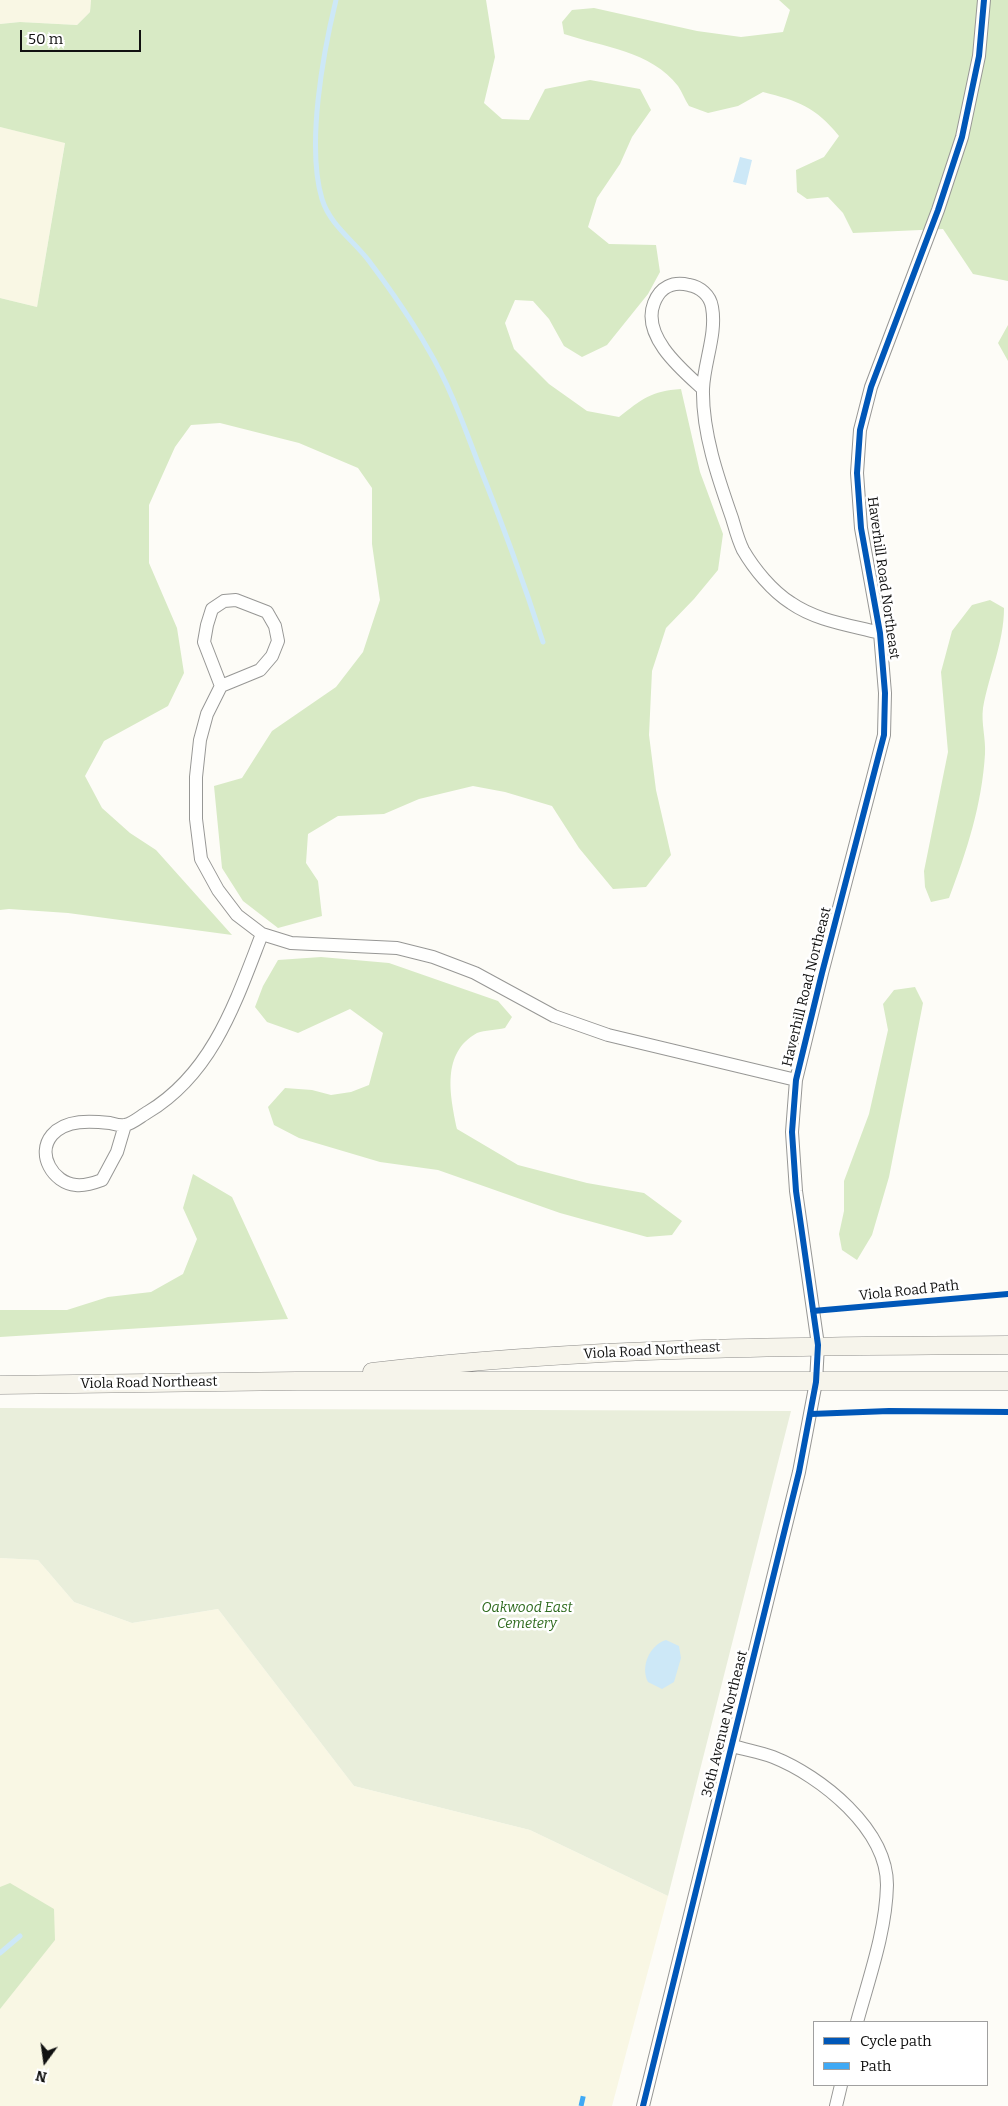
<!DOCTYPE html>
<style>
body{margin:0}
#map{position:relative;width:1008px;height:2106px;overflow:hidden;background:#fdfcf7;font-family:Bitter,serif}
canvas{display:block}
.legend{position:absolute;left:813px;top:2021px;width:175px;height:65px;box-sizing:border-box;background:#fff;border:1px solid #a0a0a0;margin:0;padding:6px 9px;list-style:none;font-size:15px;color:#111}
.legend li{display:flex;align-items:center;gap:10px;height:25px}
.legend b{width:25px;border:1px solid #a0a0a0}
.north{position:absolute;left:20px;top:2036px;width:50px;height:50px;-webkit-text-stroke:4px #fff;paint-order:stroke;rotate:194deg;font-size:14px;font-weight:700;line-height:20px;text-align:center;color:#111}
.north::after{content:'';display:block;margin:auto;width:18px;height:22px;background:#111;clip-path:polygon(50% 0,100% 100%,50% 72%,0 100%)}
.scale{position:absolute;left:20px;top:30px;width:121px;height:22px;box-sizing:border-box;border:2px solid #111;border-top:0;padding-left:6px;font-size:15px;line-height:18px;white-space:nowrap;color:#111;-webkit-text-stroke:4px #fff;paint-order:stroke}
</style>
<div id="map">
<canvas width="1008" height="2106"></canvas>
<ul class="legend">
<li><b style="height:6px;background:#0057b8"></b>Cycle path</li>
<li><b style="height:6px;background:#3fa9f5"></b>Path</li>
</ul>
<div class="north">N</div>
<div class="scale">50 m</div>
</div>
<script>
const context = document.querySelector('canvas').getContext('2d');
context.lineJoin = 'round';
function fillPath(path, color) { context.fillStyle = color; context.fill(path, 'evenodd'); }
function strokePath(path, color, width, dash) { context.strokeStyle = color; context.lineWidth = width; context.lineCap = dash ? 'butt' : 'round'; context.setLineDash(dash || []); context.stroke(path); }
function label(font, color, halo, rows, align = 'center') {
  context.font = font + ' Bitter,serif'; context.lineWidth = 5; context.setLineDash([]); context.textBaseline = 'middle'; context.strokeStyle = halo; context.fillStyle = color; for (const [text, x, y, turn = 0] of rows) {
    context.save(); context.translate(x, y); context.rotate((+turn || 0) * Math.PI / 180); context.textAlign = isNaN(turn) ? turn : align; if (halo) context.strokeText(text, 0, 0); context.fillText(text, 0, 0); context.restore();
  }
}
fillPath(new Path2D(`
 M0,0H91L90,12L77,25L20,22L0,24Z
 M0,127L65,142L37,307L0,298Z
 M0,1558L38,1560L74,1602L132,1623L218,1609L354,1786L530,1830L668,1896L612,2106H0Z`), '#f9f7e4');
fillPath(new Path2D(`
 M91,0H486L495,57L484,103L502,119L529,120L545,89L590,80L640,89L651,110L632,137L620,164L597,198L588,227L609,244L656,245L660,272L648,294L607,345L582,357L564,346L549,319L533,301L515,300L505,323L514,349L549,384L587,411L619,417C642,399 651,391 681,389L700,472L723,534L718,570L694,599L666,628L652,671L649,735L656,790L671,855L646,887L613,889L579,848L552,806L505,792L473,786L419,799L384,814L338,816L308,834L306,863L318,881L322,916L278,928L243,901L222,868L214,786L242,778L272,731L336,687L363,652L380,600L372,544V488L358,468L299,443L220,423L191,425L175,447L149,505V563L177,628L184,673L168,706L104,741L85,776L102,808L130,833L156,850L232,935L68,913L9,909L0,910V298L37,307L65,143L0,127V24L20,22L77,25L90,12Z
 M779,0H1008V281L973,274L943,229L853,233L843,213L828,197L807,199L797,192L796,170L824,157L839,136C816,107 798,101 763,92L738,106L708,113L689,106C685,100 682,92 678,86C651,51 603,47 564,34L562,22L572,10L594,8L697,31L741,37L783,32L790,10Z
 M1008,325V361L998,343Z
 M990,600L1004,608C1004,643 989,674 983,708C981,723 986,739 985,754C982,804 967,851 949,898L931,902L925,887L924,871L948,752L941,672L952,631L972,605Z
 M321,957L389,963L498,1001L512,1017L505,1028C496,1030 485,1030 477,1033C441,1053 450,1095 457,1129L518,1165L587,1183L644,1193L682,1221L672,1235L647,1237L560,1213L438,1170L380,1162L299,1138L274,1125L268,1107L285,1088L312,1090L331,1095L351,1092L369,1085L383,1033L350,1009L298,1033L267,1022L255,1007L263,986L278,960Z
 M915,987L923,1003L889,1177L872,1235L857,1260L842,1250L839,1234L844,1211V1181L869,1114L888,1030L883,1004L894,990Z
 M193,1174L232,1197L288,1319L0,1337V1310H67L108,1297L151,1292L183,1274L197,1239L183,1208Z
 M10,1883L54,1909L55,1940L0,2009V1887Z`), '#d8eac5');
fillPath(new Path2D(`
 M0,1408L791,1411L668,1896L530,1830L354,1786L218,1609L132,1623L74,1602L38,1560L0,1558Z`), '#e9eedb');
fillPath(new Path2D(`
 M740,157L752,160L746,185L733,182Z
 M666,1640L679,1646L681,1658L674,1682L662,1689L648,1682C640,1666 650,1645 666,1640Z`), '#cde8f7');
strokePath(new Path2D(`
 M336,0C323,53 306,146 322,199C330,225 353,240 369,261C390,289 411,319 428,349C449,384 463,423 477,460C501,520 523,580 543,642
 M0,1953L20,1936`), '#cde8f7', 5);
const minor = new Path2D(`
 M703,389C682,370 641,336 654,303C660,287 673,281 689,285C700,287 710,295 712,307C717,334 704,362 703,389C702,432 718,478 732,518C735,528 738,540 743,550C754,569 772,591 791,603C817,621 850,625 880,633
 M221,686L204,642L207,625L212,609L224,601L236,600L267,612L275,626L278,641L272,656L260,670L221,686L207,714L200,740L196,777V819L201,859L218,890L237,915L262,934L291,943L397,948L433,957L475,973L554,1016L608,1035L796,1080
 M125,1125L117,1152L102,1180C94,1183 85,1186 76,1185C53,1183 36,1154 52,1135C66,1119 91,1121 110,1123C114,1124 120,1126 125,1125C132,1124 141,1116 148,1112C213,1073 236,1001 262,934
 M733,1746C746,1750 760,1752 773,1757C821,1776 887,1829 887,1885C886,1931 869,1978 857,2022
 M643,2106L799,1472L816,1382L818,1345L796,1191L792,1132L796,1080L822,973L884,735L885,693L880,633L861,528L857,473L860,430L871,387L938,210L962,137L979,56L984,0
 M836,2106L841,2085`);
const secondary = new Path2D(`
 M372,1372C583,1347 796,1346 1008,1345
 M0,1385L297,1381H1008`);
strokePath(minor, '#979795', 14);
strokePath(secondary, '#8e8d8b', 19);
strokePath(minor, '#fffffe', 12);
strokePath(secondary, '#f6f4eb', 18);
strokePath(new Path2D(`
 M581,2106L584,2093`), '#3fa9f5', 5, [10, 5]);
strokePath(new Path2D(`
 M813,1311L1008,1294
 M811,1414L889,1411L1008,1412
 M643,2106L799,1472L816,1382L818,1345L796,1191L792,1132L796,1080L822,973L884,735L885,693L880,633L861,528L857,473L860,430L871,387L938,210L962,137L979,56L984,0`), '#0057b8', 6);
label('14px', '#111', '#fff', [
 ["Haverhill Road Northeast",883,578,82],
 ["Haverhill Road Northeast",807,987,-76],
 ["Viola Road Path",909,1291,-6],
 ["Viola Road Northeast",652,1351,-3],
 ["Viola Road Northeast",149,1383,-1],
 ["36th Avenue Northeast",725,1724,-76]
]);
label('italic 14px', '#2f6b1f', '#fff', [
 ["Oakwood East",527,1608],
 ["Cemetery",527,1624]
]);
</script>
